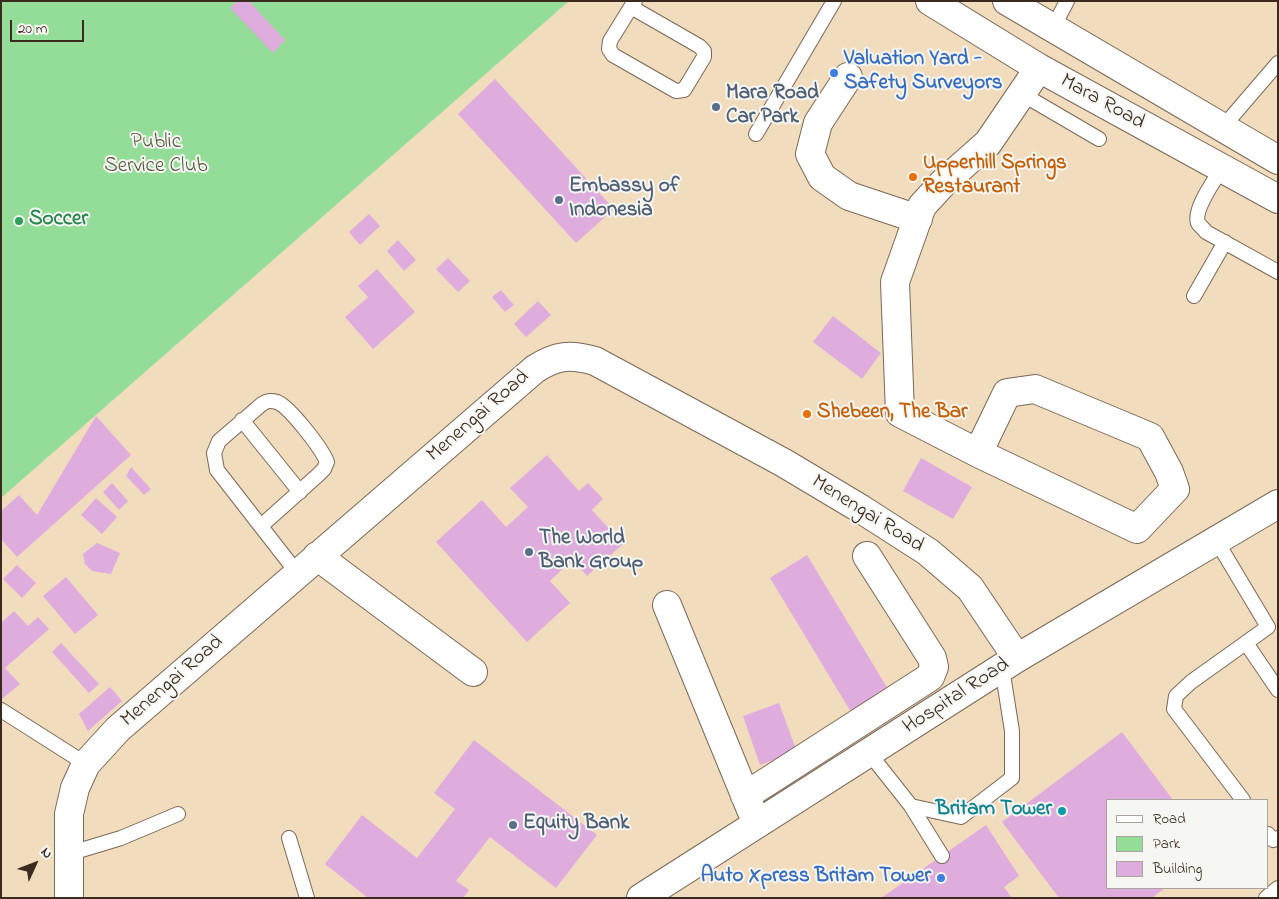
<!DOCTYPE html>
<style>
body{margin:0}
#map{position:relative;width:1279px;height:899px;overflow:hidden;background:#f2dcbe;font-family:"Indie Flower",sans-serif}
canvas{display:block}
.frame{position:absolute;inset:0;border:2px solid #3b2a1e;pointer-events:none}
.legend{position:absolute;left:1106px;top:799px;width:162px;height:90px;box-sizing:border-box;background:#f6f6f2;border:1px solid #aba49d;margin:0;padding:6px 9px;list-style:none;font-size:15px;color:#3b2a1e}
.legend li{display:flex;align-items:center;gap:10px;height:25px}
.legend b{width:25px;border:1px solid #aba49d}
.north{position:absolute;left:10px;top:839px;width:50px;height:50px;-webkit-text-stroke:4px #f6f6f2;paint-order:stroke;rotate:47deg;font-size:14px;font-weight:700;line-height:20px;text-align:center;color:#3b2a1e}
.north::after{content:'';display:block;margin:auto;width:18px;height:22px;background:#3b2a1e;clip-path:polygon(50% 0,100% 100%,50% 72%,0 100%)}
.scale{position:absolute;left:10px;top:20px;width:74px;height:22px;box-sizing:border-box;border:2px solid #3b2a1e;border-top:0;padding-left:6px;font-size:15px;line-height:18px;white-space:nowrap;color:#3b2a1e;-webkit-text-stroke:4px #f6f6f2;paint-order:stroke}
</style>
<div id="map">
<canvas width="1279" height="899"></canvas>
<div class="frame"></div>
<ul class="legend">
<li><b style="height:6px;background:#fff"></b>Road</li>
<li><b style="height:14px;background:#94dd98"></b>Park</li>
<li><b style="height:14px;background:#deaddd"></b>Building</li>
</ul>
<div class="north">N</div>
<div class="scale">20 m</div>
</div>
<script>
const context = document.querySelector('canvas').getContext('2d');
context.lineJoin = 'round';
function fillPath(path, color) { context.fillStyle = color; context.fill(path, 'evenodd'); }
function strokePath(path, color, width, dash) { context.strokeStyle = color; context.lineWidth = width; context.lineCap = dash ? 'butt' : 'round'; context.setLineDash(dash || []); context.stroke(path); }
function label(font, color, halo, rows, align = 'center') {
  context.font = font + ' "Indie Flower",sans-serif'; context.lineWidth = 4; context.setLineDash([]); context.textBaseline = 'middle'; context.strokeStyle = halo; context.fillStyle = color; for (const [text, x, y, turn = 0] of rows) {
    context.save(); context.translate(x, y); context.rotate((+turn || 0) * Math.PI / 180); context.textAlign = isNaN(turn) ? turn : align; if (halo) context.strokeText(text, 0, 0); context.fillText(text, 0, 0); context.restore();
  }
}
fillPath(new Path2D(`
 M1,1H569L1,498Z`), '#94dd98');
fillPath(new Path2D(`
 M237,1H249L285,40L273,53L230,8Z
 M495,79L614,209L576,243L458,114Z
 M369,214L380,226L360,245L349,232Z
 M398,240L416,260L404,271L387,251Z
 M448,258L470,281L458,292L436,269Z
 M377,269L415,312L373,349L345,317L368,297L358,286Z
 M501,290L514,305L505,312L492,297Z
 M538,301L551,315L526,337L514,324Z
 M833,316L881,353L862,379L813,342Z
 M96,416L131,455L17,557L1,539V511L19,495L37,515Z
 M547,455L579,491L588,483L603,499L592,510L623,544L587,576L572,560L550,581L570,603L527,642L436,542L482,500L506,527L528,507L510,488Z
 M921,458L972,487L953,519L903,491Z
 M131,467L151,489L144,495L126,476Z
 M112,483L128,501L119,510L103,492Z
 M96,498L117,517L102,534L81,515Z
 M97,543L120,553L111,574L92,571L85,564L83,554Z
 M807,555L888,689L851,712L770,578Z
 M17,565L36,583L22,598L3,579Z
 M66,577L98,615L75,634L43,596Z
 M14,611L28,626L38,617L49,629L5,668L20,684L2,699L1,623Z
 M61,643L99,684L89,693L52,652Z
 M110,687L122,701L88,731L79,714Z
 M779,703L797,752L760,765L743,716Z
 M1122,732L1173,800H1108V888H1165L1152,898H1059L1002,822Z
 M474,740L597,835L556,888L490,837L456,881L469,890L463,898H368L325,864L362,815L417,858L455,809L434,793Z
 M986,825L1019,876L1004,887L1012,898H881Z`), '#deaddd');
const lane = new Path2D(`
 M631,7L699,46L704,51V57L684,90L676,91L613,55L609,49L610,41L631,7L635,1
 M1053,28L1067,1
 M1022,94L1099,139
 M1223,127L1278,63
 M756,134L834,1
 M1222,168C1215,180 1193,209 1198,223C1200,226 1204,229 1206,232L1278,272
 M1194,296L1225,242
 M242,420L300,492
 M261,526L318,475L324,469L327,462C322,449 290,407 277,402C270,400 267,401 262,404L219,441L214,453L217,470L298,574
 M1216,540L1268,627L1191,682L1176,696L1174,709L1243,800
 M1246,643L1278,690
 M1,710L86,764
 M869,753L911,806L961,817L1012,778V731L1002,668
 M911,806L942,856
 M1268,834L1273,840L1278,838
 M289,838L307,898
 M68,854L121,838L178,814
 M1266,898L1278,888`);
const street = new Path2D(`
 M930,1L1039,68L1278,199
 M1007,1L1278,160
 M848,77L818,123L810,154L822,177L849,196L918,219
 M978,453L1137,529L1175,489L1169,472L1150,437L1035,389L1007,393L978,453L900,413L895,282L922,206L944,182L988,143L1039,68
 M317,556L473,672
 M667,605L752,812
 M745,796L930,677L934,667L932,658L867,556
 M69,898V814L75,788L86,764L118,729L535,369C557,355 570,354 595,361L784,463L861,509L928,552L970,588L1017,658
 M641,898L1017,658L1278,504`);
strokePath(lane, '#7b6856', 16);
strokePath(street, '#7b6856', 30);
strokePath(lane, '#fff', 14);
strokePath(street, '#fff', 28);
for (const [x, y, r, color] of [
 [834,73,5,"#3f7fe0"],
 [716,107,5,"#5c6f8a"],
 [913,177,5,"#e8710a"],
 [559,200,5,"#5c6f8a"],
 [19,221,5,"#2e9e5b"],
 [807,414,5,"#e8710a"],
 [529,552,5,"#5c6f8a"],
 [1062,811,5,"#0f9aa8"],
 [513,825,5,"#5c6f8a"],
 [941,878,5,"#3f7fe0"]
]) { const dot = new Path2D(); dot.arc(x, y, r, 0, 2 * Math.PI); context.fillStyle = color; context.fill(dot); strokePath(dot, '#f6f6f2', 2); }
label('bold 21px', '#366cbe', '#f6f6f2', [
 ["Valuation Yard -",844,61],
 ["Safety Surveyors",844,85],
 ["Auto Xpress Britam Tower",931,878,"right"]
], 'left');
label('bold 21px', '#4e5e75', '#f6f6f2', [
 ["Mara Road",726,95],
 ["Car Park",726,119],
 ["Embassy of",569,188],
 ["Indonesia",569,212],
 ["The World",539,540],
 ["Bank Group",539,564],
 ["Equity Bank",523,825]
], 'left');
label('21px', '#3b2a1e', '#f6f6f2', [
 ["Mara Road",1102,103,29],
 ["Menengai Road",479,417,-41],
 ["Menengai Road",867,515,32],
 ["Menengai Road",173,682,-41],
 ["Hospital Road",957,697,-33]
]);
label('21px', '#51573c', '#f6f6f2', [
 ["Public",156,144],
 ["Service Club",156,168]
]);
label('bold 21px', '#c56008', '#f6f6f2', [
 ["Upperhill Springs",923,165],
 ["Restaurant",923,189],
 ["Shebeen, The Bar",817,414]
], 'left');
label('bold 21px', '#27864d', '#f6f6f2', [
 ["Soccer",29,221]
], 'left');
label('bold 21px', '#0d838f', '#f6f6f2', [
 ["Britam Tower",1052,811]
], 'right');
</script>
